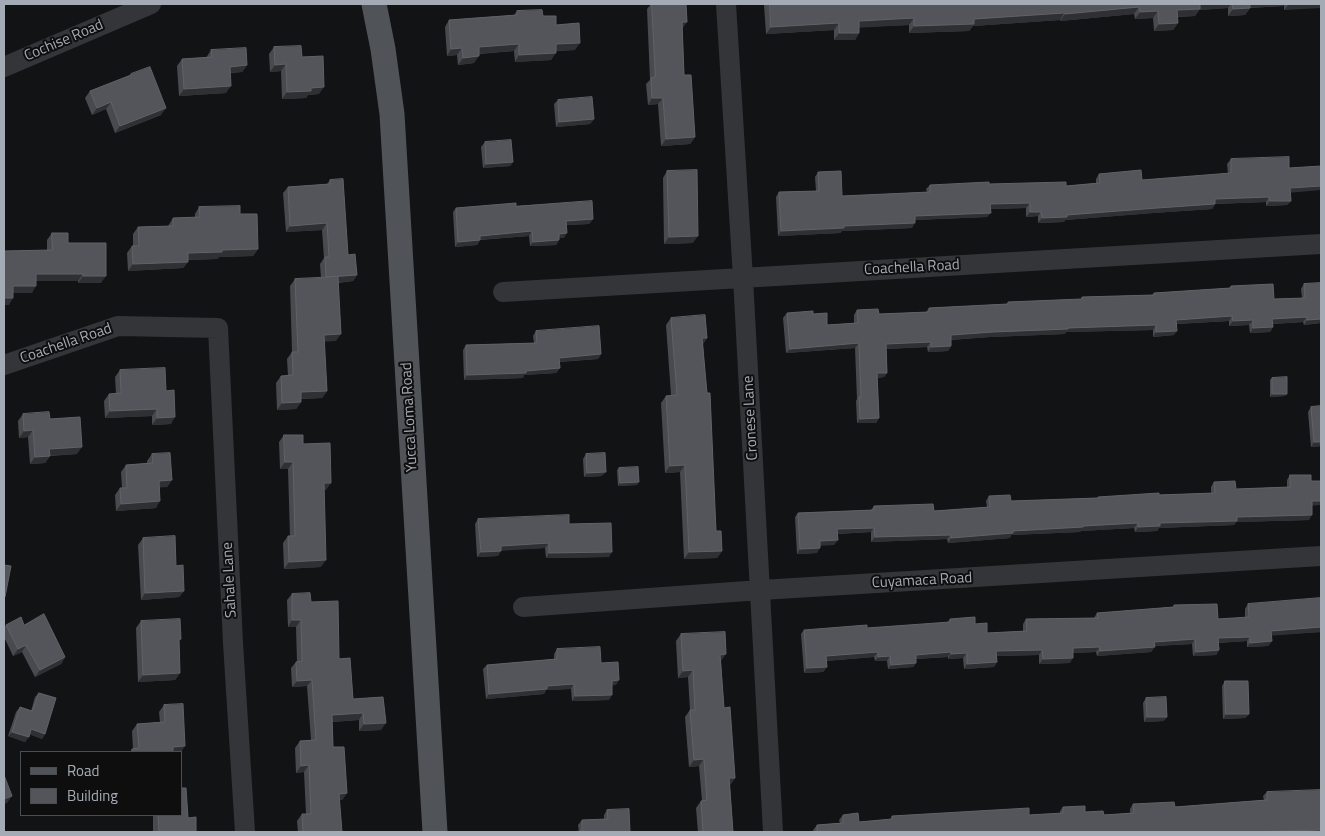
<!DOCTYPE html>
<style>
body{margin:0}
#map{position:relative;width:1325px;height:836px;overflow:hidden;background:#121314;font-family:"Titillium Web",sans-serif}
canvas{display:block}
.frame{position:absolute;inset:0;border:5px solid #a5abb4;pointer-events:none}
.legend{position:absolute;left:20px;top:751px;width:162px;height:65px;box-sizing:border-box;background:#0e0e0f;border:1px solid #4a4d51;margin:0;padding:6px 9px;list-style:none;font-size:15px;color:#a5abb4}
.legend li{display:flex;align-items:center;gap:10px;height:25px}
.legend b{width:25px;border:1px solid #4a4d51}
</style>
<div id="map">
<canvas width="1325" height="836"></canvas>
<div class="frame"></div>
<ul class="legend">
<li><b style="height:6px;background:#505358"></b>Road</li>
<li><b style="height:14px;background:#53555a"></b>Building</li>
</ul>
</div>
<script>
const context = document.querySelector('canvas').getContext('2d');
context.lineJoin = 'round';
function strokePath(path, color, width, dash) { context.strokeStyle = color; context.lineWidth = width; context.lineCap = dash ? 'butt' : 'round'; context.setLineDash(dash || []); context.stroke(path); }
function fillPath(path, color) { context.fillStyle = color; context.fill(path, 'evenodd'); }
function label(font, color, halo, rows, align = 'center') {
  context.font = font + ' "Titillium Web",sans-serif'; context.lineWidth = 4; context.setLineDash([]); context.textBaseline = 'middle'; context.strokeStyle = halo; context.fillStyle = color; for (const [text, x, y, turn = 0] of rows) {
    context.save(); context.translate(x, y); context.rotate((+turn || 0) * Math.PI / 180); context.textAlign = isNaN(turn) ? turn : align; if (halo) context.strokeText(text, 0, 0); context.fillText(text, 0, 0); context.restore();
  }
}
strokePath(new Path2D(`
 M726,4L743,278L773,832
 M4,67L151,4
 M503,292L1321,244
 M4,365L118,326L218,328L233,643L245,832
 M523,607L761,590L1321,556`), '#343539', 20);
strokePath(new Path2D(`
 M374,4L383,49L392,114L435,832`), '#505358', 25);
fillPath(new Path2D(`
 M651,4H686L687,22L682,28L684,75L695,137L690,144L661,146L658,104L648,105L646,84L650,80L647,9Z
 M765,4H1321L1284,10V6L1250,8L1245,15L1228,16V8L1199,10L1195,16L1177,17L1178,23L1173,30L1154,31L1153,18L1135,19L1134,14L1060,21V20L973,26L969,31L909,33V25L859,27V33L855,40H834V30L766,34L764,5Z
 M517,11L543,16L556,25L575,50L556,51L551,60L515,62L514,51L479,54L474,63L458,65L457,55L447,56L445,27L449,20L514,15Z
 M274,47L302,57L319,94L308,95L306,98L282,99L281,71L270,72L269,54Z
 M211,50L247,65L242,72L230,73L226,93L179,96L177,66L182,59L206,58Z
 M131,74L161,115L115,133L106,109L92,115L85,98L90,91L130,76Z
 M558,100L594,119L590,124L556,127L554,104Z
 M485,142L513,162L510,166L483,168L481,147Z
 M1231,159L1290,192L1291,201L1287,205L1266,206V202L1215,204L1212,209L1153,213L1065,220L1064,222L1038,223V216L1026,217V208L991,209L987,217L915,220L912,228L842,231L840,233L778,236L776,197L779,192L816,191L815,177L818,172L842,196L927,192L926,189L930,185L989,184L1066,186L1096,183V179L1099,174L1142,180L1228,174L1227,164Z
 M667,171L693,243L664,244L663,178Z
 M330,180L348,255L357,275L353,281L338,283L336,341H324L327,391L322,398L301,399V402L296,409L277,410L276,383L281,376H288L287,359L292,352L290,286L295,279L321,278L320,264L324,258L322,230L286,232L283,193L288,187L327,184Z
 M516,206L593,219L589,224L566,225L564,238H559V240L556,245L530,246L529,236L480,240L477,245L455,247L453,212L456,208Z
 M199,207L240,214L258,249L253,256L219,257L217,259L188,260V262L183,268L128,271L127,253L132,246H133V234L138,227L168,226L173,218H195V214Z
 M52,233L68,243L101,283H78V281H36L32,293H13L9,305H4L47,250V240Z
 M1321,283V323L1304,325L1303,322L1273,324V327L1270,332L1250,333L1249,325L1229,326V321L1177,324L1174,335L1153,337V330L1066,332L1065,334L990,337L951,340V346L948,351L928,352L927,347L886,349L887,373L884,377L877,378L879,418L876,423H857L856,401L857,399L855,348L786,353L783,318L787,313L813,314L827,325L854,323V315L857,310L879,314L926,312L929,308L1007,304L1008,302L1081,299L1082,297L1152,295L1154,293L1229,288L1231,286L1274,299L1302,298L1301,289L1304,284Z
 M671,318L707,338L703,344L716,531L722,551L717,558L684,559L680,472L665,473L661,403L666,396L671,395L666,325Z
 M536,331L601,354L598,359L559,362L560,368L556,373L524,375L523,378L464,380L463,350L466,345L534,343L533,336Z
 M120,370L166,391L171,424L152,425V416L105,418L104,401L109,394H116L115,377Z
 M1272,378L1285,396L1270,397V380Z
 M1321,406V446L1311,447L1308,412L1311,407Z
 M23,414L50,419L77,454L50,456L45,463L30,464L28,437L19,438L18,421Z
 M284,435L303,444L326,490H324L321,567L284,569L283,543L288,536H290L288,469H280L279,442Z
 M152,454L172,480L167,487H160L156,508L116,511L115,495L120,488H122L121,472L126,465L147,463V461Z
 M586,454L602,476L584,477L583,459Z
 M619,468L637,485L618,486L617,470Z
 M1290,475L1312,506L1309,520L1236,522L1234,525L1159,528L1157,531L1135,532L1134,528L1081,531L1080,532L1011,535L1010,538L948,543L947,539L871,542V532L837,534L834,545H820L817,553L797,554L795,517L798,513L871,510L874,506L934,511L987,507L986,501L989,496L1011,501L1098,498V497L1211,493V487L1214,482L1236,489L1287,487V480Z
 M478,519L569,524L609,557L546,558L545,548L501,550L498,556L477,557L475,524Z
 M143,538L176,566L184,591L179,597L141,600L138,545Z
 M292,594L311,602L339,659L353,699L381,730L359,731V720L332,722L333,747L347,793L342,800H339L342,832H298L297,821L302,814H306L304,772L296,773L295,748L300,741L311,740L307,686L292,687L291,668L296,662H297L296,627H288L287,600Z
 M1321,598V632L1271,635L1272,641L1268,646L1247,647V641L1218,643L1219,650L1216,655L1193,656L1192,644L1155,646L1151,652L1097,656L1096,652L1073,653L1070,663L1039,664V655L997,656V662L994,667L964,669L963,658L948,659V657L916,659V663L913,667L888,669L887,661H875L874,657L826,661L827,667L823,672L804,673L801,634L804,630L867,628L947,623L950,619L975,624L987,633L1023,631V624L1026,619L1094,618L1097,613L1173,607L1174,605L1218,619L1245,618V609L1248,604Z
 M141,621L179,643L180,673L175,680L138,682L136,628Z
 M6,625H24L65,657L61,664L35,677L22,652L13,656L4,637V628Z
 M681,634L721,661L724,708L735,778L730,785L733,832H698L696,808L701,801H702L699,766L689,767L685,717L690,710L688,677L678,678L676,641Z
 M557,649L601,663L616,685H612L609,700L572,701L571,689L546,690L544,694L486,699L483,669L487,665L554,659V654Z
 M1225,681L1249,714L1245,718L1223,719L1222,686Z
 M39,693L45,734L42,739L30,734L25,742L8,736L16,712L20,707L31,711L35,697Z
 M1146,698L1164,721L1144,722L1143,703Z
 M164,705L181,752H130L132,749H133L132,731L137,724L160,722L159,712Z
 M1267,792L1321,832H814L813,830L817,825L840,823L839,820L843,815L859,822L890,820L892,816L1029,815L1060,814V811L1063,807L1085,812L1104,815L1130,813V809L1133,804L1175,807L1264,800L1263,796Z
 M607,810L630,832H579L578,825L582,820L604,819V815Z
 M153,815H181L188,818L196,832H153Z`), '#494a4f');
fillPath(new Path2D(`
 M1199,4H1231L1228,8L1199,10L1195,16L1172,17L1177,10Z
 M1248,4H1285L1284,6L1245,8Z
 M1289,4H1321V8L1284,10Z
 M1139,7L1134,14L1060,21L1065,14Z
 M1250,8L1245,15L1228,16L1233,9Z
 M1158,11L1153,18L1135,19L1140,12Z
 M1064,13L1060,20L973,26L969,31L909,33L914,26L974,19Z
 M914,18L909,25L854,28L859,21Z
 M682,22H687L682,29Z
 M839,23L834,30L766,34L771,27Z
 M1178,23L1173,30L1154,31L1159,24Z
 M839,33H859L855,40H834Z
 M580,43L575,50L551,51L556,44Z
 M519,44L514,51L474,54L479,47Z
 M462,48L457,55L447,56L451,49Z
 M556,53L551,60L515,62L519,55Z
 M479,56L474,63L458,65L463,58Z
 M286,64L281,71L270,72L275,65Z
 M247,65L242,72L225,73L230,67Z
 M231,86L226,93L179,96L184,89Z
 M324,87L319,94L308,95L306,98L282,99L287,92L311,88Z
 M652,98H663L658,104L648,105Z
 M111,102L106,109L92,115L97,108Z
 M166,108L161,115L115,133L120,126Z
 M594,119L590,124L556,127L559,122Z
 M695,137L690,144L661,146L666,139Z
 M513,162L510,166L483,168L486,164Z
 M1321,186V190L1287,193L1290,188Z
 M1269,197L1266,202L1211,204L1215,199Z
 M1270,201H1291L1287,205L1266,206Z
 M1030,203L1026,208L987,209L990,204Z
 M1215,204L1212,209L1153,213L1065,220L1064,222L1038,223L1042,218L1067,215L1157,208Z
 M1030,212H1041L1038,216L1026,217Z
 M991,213L987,217L912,220L915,216Z
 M593,219L589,224L563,225L566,221Z
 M327,223L322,230L286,232L290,226Z
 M915,223L912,228L842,231L840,233L778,236L781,231L844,226Z
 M532,231L529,236L476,240L480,236Z
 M567,233L564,238H555L559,234Z
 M698,236L693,243L664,244L669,237Z
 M480,240L477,245L455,247L458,242Z
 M559,240L556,245L530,246L533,242Z
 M258,249L253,256L219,257L217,259L183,260L188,253L222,250Z
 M188,262L183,268L128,271L133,264Z
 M36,274H83L78,281H31Z
 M357,275L353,281L322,284L327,278Z
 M83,276H106L101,283H78Z
 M13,286H36L32,293H9Z
 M4,298H13L9,305H4Z
 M1232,316L1229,321L1173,324L1176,320Z
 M1307,317L1303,322L1269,324L1272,319Z
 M1321,319V323L1304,325L1307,320Z
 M1253,320L1249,325L1229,326L1233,321Z
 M1156,325L1153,330L1066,332L1065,334L990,337L948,340L951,335L993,332L1068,328Z
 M1273,327L1270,332L1250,333L1253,328Z
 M1177,331L1174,335L1153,337L1156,332Z
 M341,334L336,341L319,342L324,335Z
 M702,338H707L702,345Z
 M931,342L927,347L883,349L886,344Z
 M859,343L855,348L786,353L790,349Z
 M951,346L948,351L928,352L931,347Z
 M601,354L598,359L555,362L559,358Z
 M560,368L556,373L524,375L523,378L464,380L467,375Z
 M877,373H887L884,377L874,378Z
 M327,391L322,398L296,399L301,392Z
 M1272,394H1287L1285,396L1270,397Z
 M301,402L296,409L277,410L282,403Z
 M157,409L152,416L105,418L110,411Z
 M175,417L171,424L152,425L157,418Z
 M879,418L876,423H857L860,419Z
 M33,430L28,437L19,438L24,431Z
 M1314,442H1321V446L1311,447Z
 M82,447L77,454L44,456L49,449Z
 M50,456L45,463L30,464L35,457Z
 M285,462H293L288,469H280Z
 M685,465L680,472L665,473L670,466Z
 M606,472L602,476L584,477L587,473Z
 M172,480L167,487L154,488L159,481Z
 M639,482L637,485L618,486L620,483Z
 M324,483H331L326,490H319Z
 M160,501L156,508L116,511L121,504Z
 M1312,501H1321V505L1308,506Z
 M1312,515L1309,520L1236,522L1234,525L1159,528L1157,531L1135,532L1138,527L1160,523L1237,517Z
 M1138,523L1134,528L1081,531L1080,532L1011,535L1010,538L948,543L951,538L1013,531Z
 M874,528L871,532L834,534L837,529Z
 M951,535L947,539L871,542L875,537Z
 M838,540L834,545L817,546L820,541Z
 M549,543L545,548L498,551L501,546Z
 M820,548L817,553L797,554L800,549Z
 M501,551L498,556L477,557L481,552Z
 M722,551L717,558L684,559L689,552Z
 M612,552L609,557L546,558L549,553Z
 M326,560L321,567L284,569L289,562Z
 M184,591L179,597L141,600L145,593Z
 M292,620H301L296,627H288Z
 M1321,627V632L1267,636L1271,631Z
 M1250,637L1247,641L1215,643L1218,638Z
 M1195,639L1192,644L1151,646L1154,642Z
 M1272,641L1268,646L1247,647L1250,643Z
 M26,645L22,652L13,656L18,649Z
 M1100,647L1096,652L1069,653L1073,648Z
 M1155,647L1151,652L1097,656L1100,651Z
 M1042,650L1039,655L993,656L996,651Z
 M1219,650L1216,655L1193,656L1196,652Z
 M878,652L874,657L823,661L826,656Z
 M951,652L948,657L912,659L916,655Z
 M967,653L963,658L948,659L951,654Z
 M726,654L721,661L716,662L720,655Z
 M890,656L887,661H875L878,657Z
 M65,657L61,664L35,677L40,670Z
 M1073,658L1070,663L1039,664L1043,659Z
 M997,662L994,667L964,669L967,664Z
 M916,663L913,667L888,669L891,665Z
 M827,667L823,672L804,673L807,668Z
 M693,670L688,677L678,678L683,671Z
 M180,673L175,680L138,682L143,675Z
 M312,680L307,686L292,687L297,681Z
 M619,680L616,685L608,686L612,681Z
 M574,684L571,689L546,690L544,694L486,699L489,694L547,686Z
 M612,695L609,700L572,701L575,696Z
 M363,713L359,720L327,722L332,715Z
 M1226,714H1249L1245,718L1223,719Z
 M1147,717H1167L1164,721L1144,722Z
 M386,723L381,730L359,731L364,724Z
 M31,729L45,734L42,739L28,734Z
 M12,732L29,737L25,742L8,736Z
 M185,746L181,752H169L173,747Z
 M704,759L699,766L689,767L694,760Z
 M309,765L304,772L296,773L301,766Z
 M729,778H735L730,785H724Z
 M347,793L342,800H334L339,794Z
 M12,796L7,803L4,804V799Z
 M1321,830V832H1249Z`), '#2f3033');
const building = new Path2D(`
 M652,4H686L687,22H682L684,75H691L695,137L666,139L663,98H652L651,78L655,77Z
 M770,4H1200V9L1177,10L1178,23L1159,24L1158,11L1140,12L1139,7L1065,14L1064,13L974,19V24L914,26V18L859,21V33H839V23L771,27Z
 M1233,4H1250V8L1233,9Z
 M542,10L543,16H556V25L579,23L580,43L556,44V53L519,55V44L479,47V56L463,58L462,48L451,49L449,20L517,15V11Z
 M301,46L302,57L323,56L324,87L311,88V91L287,92L286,64L275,65L274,47Z
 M246,48L247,65L230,67L231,86L184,89L182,59L212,57L211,50Z
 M150,67L166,108L120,126L111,102L97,108L90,91L131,75V74Z
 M592,97L594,119L559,122L558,100Z
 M511,140L513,162L486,164L485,142Z
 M1289,157V168L1321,166V186L1290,188L1291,201H1270L1269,197L1215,199V204L1157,208L1067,215V217L1042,218L1041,212H1030V203L990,204L991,213L915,216V223L844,226V228L781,231L779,192L819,191L818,172L841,171L842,196L930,192V185L989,182V184L1066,182V186L1100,183L1099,174L1141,170L1142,180L1231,173V159Z
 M697,170L698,236L669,237L667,171Z
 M343,179L348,255L355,254L357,275L326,277L325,257H329L327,223L290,226L288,187L330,184V180Z
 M592,201L593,219L566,221L567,233L559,234V240L533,242L532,231L480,236V240L458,242L456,208L516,203V206Z
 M240,206V214H257L258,249L222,250V252L188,253V262L133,264L132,246H139L138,227L173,226V218L200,217L199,207Z
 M52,233H68V243H106V276H83V274H36V286H13V298H4V251L52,250Z
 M338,277L341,334L324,335L327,391L301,392V402L282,403L281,376L293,375L292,352H298L295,279Z
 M1321,283V319L1307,320V317L1272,319L1273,327L1253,328V320L1233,321L1232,316L1176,320L1177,331L1156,332V325L1068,328V329L993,332L951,335V346L931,347V342L886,344L887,373H877L879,418L860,419L859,397H861L859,343L790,349L787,313L813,311V314L827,313V325L858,323L857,310L878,309L879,314L929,312V308L1008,304V302L1082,299V297L1154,295V293L1231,288V286L1273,284L1274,299L1305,298L1304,284Z
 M705,315L707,338H702L707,393H710L716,531H721L722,551L689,552L685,465L670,466L666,396L677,395L671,318Z
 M599,326L601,354L559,358L560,368L526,371V373L467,375L466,345L537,343L536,331Z
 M165,368L166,391L174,390L175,417L157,418V409L110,411L109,394L121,393L120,370Z
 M1287,377V394H1272V378Z
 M1321,406V442H1314L1311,407Z
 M49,412L50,419L80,417L82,447L49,449L50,456L35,457L33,430L24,431L23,414Z
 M284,435H303V444L330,443L331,483H324L326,560L289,562L288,536H295L293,462H285Z
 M170,453L172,480L159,481L160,501L121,504L120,488H127L126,465L153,463L152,454Z
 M605,453L606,472L587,473L586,454Z
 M638,467L639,482L620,483L619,468Z
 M1290,475H1311V481H1321V501H1312V515L1237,517V521L1160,523V526L1138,527V523L1083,526V527L1013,531V533L951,538V535L875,537L874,528L837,529L838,540L820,541V548L800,549L798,513L874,510V506L933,504L934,511L990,507L989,496L1010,495L1011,501L1098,498V497L1159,493V495L1215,493L1214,482L1235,481L1236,489L1290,487Z
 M569,515V524L611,523L612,552L549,553V543L501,546V551L481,552L478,519Z
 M175,536L176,566L183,565L184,591L145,593L143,538Z
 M4,565L11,566L5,597H4Z
 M310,593L311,602L338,601L339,659L350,658L353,699L383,697L386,723L364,724L363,713L332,715L333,747H344L347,793L339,794L342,832H303L302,814H311L309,765L301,766L300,741L316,740L312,680L297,681L296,662L302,661L301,620H292V594Z
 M1321,598V627L1271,631L1272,641L1250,643V637L1218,638L1219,650L1196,652L1195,639L1154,642L1155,647L1100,651V647L1073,648V658L1043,659L1042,650L996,651L997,662L967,664V653L951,654V652L916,655V663L891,665L890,656L878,657V652L826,656L827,667L807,668L804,630L867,625V628L950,622V619L975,617V624L987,623V633L1027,631L1026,619L1098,618L1097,613L1174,607V605L1217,604L1218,619L1249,617L1248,604Z
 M44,614L65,657L40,670L26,645L18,649L6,625L21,617L24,625Z
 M180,619L181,639L179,640L180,673L143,675L141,621Z
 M725,632L726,654L720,655L724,708L730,707L735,778H729L733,832H703L701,801L707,800L704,759L694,760L690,710H695L693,670L683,671L681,634Z
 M600,647L601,663L618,662L619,680L612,681V695L575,696L574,684L547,686V689L489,694L487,665L557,659V649Z
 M1225,681H1248L1249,714H1226Z
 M39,693L56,698L45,734L31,729L29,737L12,732L20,707L32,711Z
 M1166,697L1167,717H1147L1146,698Z
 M183,704L185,746L173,747V752H132V749L139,748L137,724L165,722L164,705Z
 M4,775L12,796L4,799Z
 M181,788H186L188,818L196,817V832H159L158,815H181Z
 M1321,790V830L1249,832H817V825L843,823V815L858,813L859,822L892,819V816L1029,808V815L1063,813V807L1085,806V812L1103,811L1104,815L1134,813L1133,804L1174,802L1175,807L1267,800V792Z
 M629,809L630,832H570L582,831V820L608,819L607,810Z`);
fillPath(building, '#53555a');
strokePath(building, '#606268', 1);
label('15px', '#a5abb4', '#0e0e0f', [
 ["Cochise Road",64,41,-23],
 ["Coachella Road",912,268,-3],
 ["Coachella Road",66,344,-19],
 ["Yucca Loma Road",410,417,-93],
 ["Cronese Lane",751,418,-93],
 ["Sahale Lane",230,580,-93],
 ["Cuyamaca Road",922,581,-3]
]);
</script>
